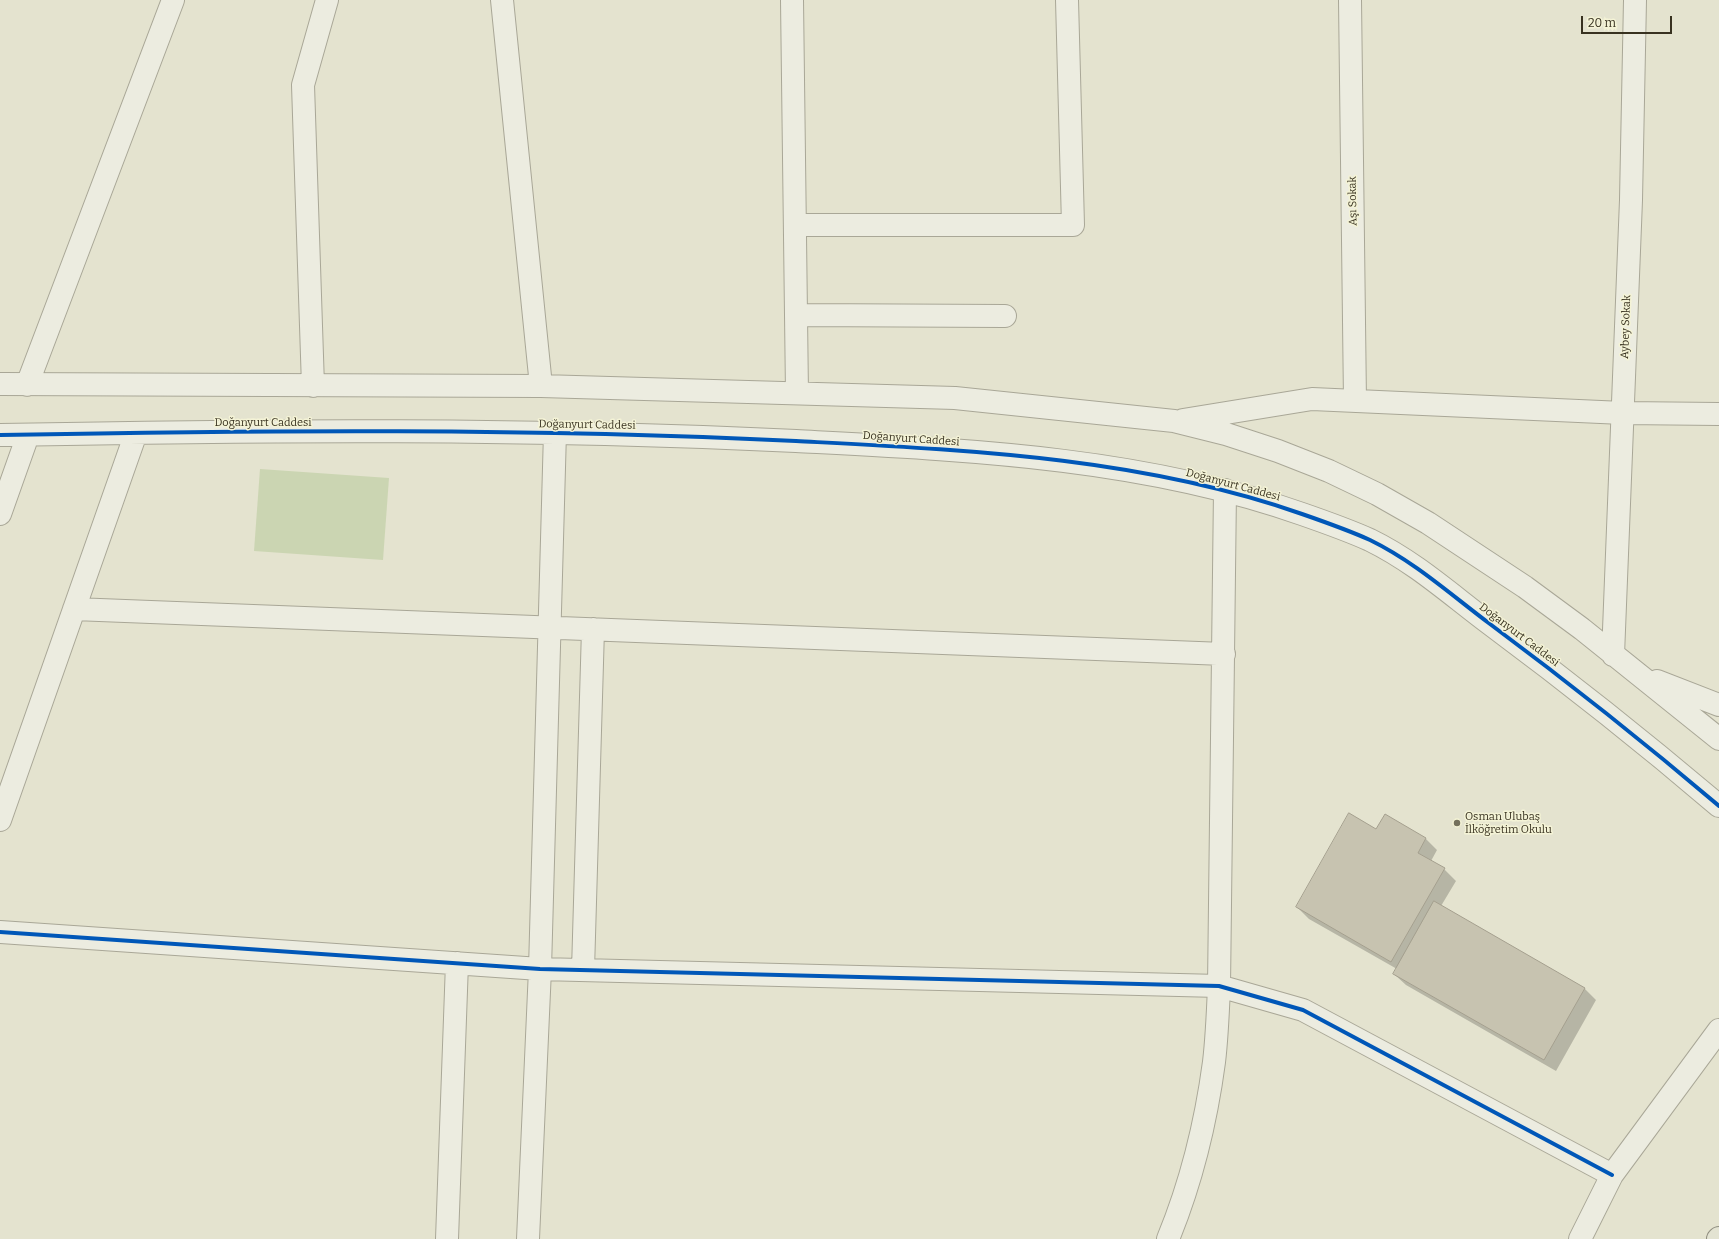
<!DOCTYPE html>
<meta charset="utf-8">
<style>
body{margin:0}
#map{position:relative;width:1719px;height:1239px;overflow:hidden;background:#e4e3cf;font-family:Bitter,serif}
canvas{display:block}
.scale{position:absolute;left:1581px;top:16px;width:91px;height:18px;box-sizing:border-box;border:2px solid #383220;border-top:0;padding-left:5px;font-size:12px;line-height:14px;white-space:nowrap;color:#383220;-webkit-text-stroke:3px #f4f3d6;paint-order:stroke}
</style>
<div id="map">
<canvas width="1719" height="1239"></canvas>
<div class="scale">20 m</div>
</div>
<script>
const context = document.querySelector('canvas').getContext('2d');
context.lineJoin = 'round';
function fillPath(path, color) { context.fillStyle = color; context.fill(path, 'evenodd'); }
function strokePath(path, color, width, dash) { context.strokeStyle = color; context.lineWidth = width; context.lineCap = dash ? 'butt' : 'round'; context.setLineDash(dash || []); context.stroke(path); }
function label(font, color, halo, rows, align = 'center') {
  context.font = font + ' Bitter,serif'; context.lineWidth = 3; context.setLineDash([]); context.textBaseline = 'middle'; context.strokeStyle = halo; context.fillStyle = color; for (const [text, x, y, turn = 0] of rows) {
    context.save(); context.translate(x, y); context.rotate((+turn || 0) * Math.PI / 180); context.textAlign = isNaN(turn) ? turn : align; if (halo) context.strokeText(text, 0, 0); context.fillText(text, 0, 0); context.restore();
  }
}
fillPath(new Path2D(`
 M260,469L389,478L383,560L254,551Z`), '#cbd5b2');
fillPath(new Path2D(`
 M1376,830L1426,839L1437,850L1431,861L1444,869L1456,881L1441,906L1584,988L1596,1000L1556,1071L1406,985L1394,974L1397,969L1309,919L1297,907Z`), '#0003');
const building = new Path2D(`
 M1349,813L1376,829L1385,814L1426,838L1418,853L1445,868L1391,962L1296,907Z
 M1434,901L1585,988L1544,1060L1393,974Z`);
fillPath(building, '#c7c3b0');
strokePath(building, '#a49f8e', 1);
const minor = new Path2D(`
 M502,0L541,386
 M792,0L797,393
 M1350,0L1355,401
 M795,225H1073L1067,0
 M796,315L1005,316
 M0,384L541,386L955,398L1174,421L1226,434L1278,451L1329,471L1377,494L1428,523L1525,587L1582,629L1719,739
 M27,385L173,0
 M313,386L303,85L327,0
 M1183,420L1312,399L1623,413L1719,414
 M0,435C265,430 531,428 796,441C966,450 1140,457 1302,514C1325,522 1348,530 1370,540C1415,562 1450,594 1490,624C1568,682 1645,743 1719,806
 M0,514L28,435
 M74,609L1224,654
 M1613,655L1631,200L1635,0
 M1657,681L1719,705
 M0,820L136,433
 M0,932L540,969L1219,986L1303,1010L1612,1175
 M583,970L593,629
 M447,1239L457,963
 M528,1239L540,969L555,432
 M1168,1239C1191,1183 1206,1122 1214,1062C1217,1037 1218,1011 1219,986L1225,490
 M1580,1239L1612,1175L1719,1030`);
const major = new Path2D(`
 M1718,1239L1719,1238`);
strokePath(minor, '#a9a797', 24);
strokePath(major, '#8f8d7f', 24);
strokePath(minor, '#ecece0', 22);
strokePath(major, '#e3e3d2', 22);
strokePath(new Path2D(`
 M0,435C265,430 531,428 796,441C966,450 1140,457 1302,514C1325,522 1348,530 1370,540C1415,562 1450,594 1490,624C1568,682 1645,743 1719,806
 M0,932L540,969L1219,986L1303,1010L1612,1175`), '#0057b8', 4);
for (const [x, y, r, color] of [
 [1457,823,4,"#74705d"]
]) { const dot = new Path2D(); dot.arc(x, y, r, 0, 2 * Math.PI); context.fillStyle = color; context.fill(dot); strokePath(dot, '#f4f3d6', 1.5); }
label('11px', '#383220', '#f4f3d6', [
 ["Aşı Sokak",1353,201,-91],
 ["Aybey Sokak",1626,327,-88],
 ["Doğanyurt Caddesi",263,423],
 ["Doğanyurt Caddesi",587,425,1],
 ["Doğanyurt Caddesi",911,439,4],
 ["Doğanyurt Caddesi",1233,485,15],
 ["Doğanyurt Caddesi",1519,635,37]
]);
label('11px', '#383220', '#f4f3d6', [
 ["Osman Ulubaş",1465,817],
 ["İlköğretim Okulu",1465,830]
], 'left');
</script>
